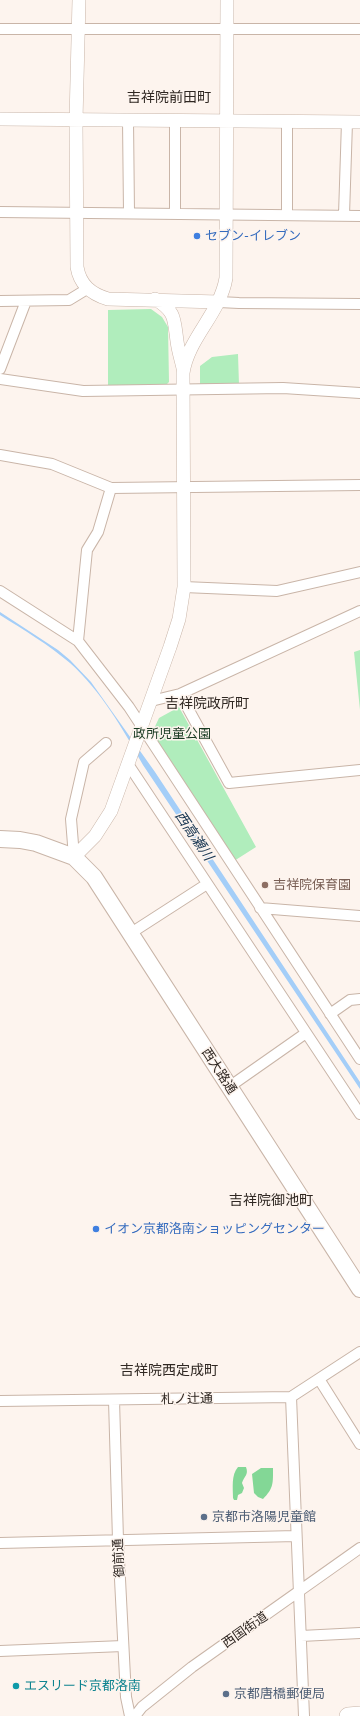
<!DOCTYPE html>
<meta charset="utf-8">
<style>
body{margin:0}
canvas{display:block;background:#fdf4ee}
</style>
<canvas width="360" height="1716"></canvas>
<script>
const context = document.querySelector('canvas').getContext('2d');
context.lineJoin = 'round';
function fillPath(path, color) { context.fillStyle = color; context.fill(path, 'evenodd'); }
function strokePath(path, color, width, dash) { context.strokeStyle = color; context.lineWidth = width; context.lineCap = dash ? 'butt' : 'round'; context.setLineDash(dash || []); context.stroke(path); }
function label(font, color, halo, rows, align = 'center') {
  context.font = font + ' "Public Sans","Noto Sans JP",sans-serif'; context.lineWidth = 3; context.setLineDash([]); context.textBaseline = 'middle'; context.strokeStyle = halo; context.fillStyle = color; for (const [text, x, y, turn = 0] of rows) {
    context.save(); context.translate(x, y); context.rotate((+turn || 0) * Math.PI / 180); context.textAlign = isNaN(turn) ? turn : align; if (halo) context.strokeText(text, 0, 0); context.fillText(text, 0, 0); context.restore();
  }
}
fillPath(new Path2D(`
 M151,309L162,317L168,327L169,382L165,386H108V310Z
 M238,354L239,385L200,384V366L212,357Z
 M360,650V710L354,652Z
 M179,707L256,847L234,861L151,735L159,718Z`), '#b0edbc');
fillPath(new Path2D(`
 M238,1467H246C249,1475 244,1476 242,1483L244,1488L242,1493L238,1495L237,1500H234L233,1498C233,1488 231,1475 238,1467Z
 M261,1468H273C273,1483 274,1488 263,1499L258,1497L254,1493L252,1474Z`), '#83d796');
fillPath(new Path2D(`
 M0,612L58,650L70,660L91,682L155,772L360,1082V1089L143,765C123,729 101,691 70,663C49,645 24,630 0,615Z`), '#a4cef8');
const minor = new Path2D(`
 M0,29H360
 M128,120L129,213
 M0,212L360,216
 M175,214V120
 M287,215V122
 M344,215L347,122
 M0,301L69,300L87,289
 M219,302L239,303L360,304
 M0,369L26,301
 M0,379L83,391L283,388L360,393
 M0,455L52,464L111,488L360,485
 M184,587L277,591L360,572
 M0,591L78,641L129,707L360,1059
 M78,641L87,550L98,532L111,488
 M180,694L229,783L360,770
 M151,701L180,694L360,611
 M128,764L360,1114
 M74,857L71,819L84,762L106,743
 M260,908L360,916
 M131,933L207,884
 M330,1014L350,1000L360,999
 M229,1087L306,1033
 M319,1379L360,1444
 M291,1397L304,1716
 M114,1400L118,1540L126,1697L130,1716
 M0,1401L291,1397L360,1352
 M0,1543L296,1536
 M301,1636L360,1633
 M0,1651L123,1646
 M135,1716L142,1707L192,1667L360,1548`);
const tertiary = new Path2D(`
 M79,0L76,120L77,267C80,285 91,294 108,299L219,302
 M0,119L360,122
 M155,299C176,311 174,320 177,341C178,350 181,359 183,368
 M74,857L95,836L111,811L170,647L179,619L184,587L183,373C188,338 220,314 226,278L227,0`);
const primary = new Path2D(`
 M0,839L20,840L36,843L74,857L94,877L360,1289`);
const trunk = new Path2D(`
 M348,1716L360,1715`);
strokePath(minor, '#c9b5a8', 12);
strokePath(tertiary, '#c9b5a8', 14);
strokePath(primary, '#c9b5a8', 18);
strokePath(trunk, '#c9b5a8', 18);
strokePath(minor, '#fff', 10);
strokePath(tertiary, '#fff', 13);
strokePath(primary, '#fff', 16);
strokePath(trunk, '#fff', 17);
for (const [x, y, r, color] of [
 [197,236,4,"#3f7fe0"],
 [265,885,4,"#8d6e63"],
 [96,1229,4,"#3f7fe0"],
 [204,1517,4,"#5c6f8a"],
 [16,1686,4,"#0f9aa8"],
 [226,1694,4,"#5c6f8a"]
]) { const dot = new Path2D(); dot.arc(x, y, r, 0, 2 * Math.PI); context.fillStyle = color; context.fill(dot); strokePath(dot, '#fdf4ee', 1.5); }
label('13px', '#366cbe', '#fdf4ee', [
 ["セブン-イレブン",205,236],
 ["イオン京都洛南ショッピングセンター",104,1229]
], 'left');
label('13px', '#183a21', '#fdf4ee', [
 ["政所児童公園",172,734]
]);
label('13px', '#785e54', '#fdf4ee', [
 ["吉祥院保育園",273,885]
], 'left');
label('13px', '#2f2722', '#fdf4ee', [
 ["西大路通",219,1071,57],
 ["札ノ辻通",187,1399,-1],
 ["御前通",119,1558,-93],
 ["西国街道",245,1630,-35]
]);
label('13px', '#4e5e75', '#fdf4ee', [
 ["京都市洛陽児童館",212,1517],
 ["京都唐橋郵便局",234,1694]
], 'left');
label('13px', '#0d838f', '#fdf4ee', [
 ["エスリード京都洛南",24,1686]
], 'left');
label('14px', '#2f2722', '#fdf4ee', [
 ["吉祥院前田町",169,98],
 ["吉祥院政所町",207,704],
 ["吉祥院御池町",271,1201],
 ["吉祥院西定成町",169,1371]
]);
label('italic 14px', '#173551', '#fdf4ee', [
 ["西高瀬川",194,836,56]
]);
</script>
